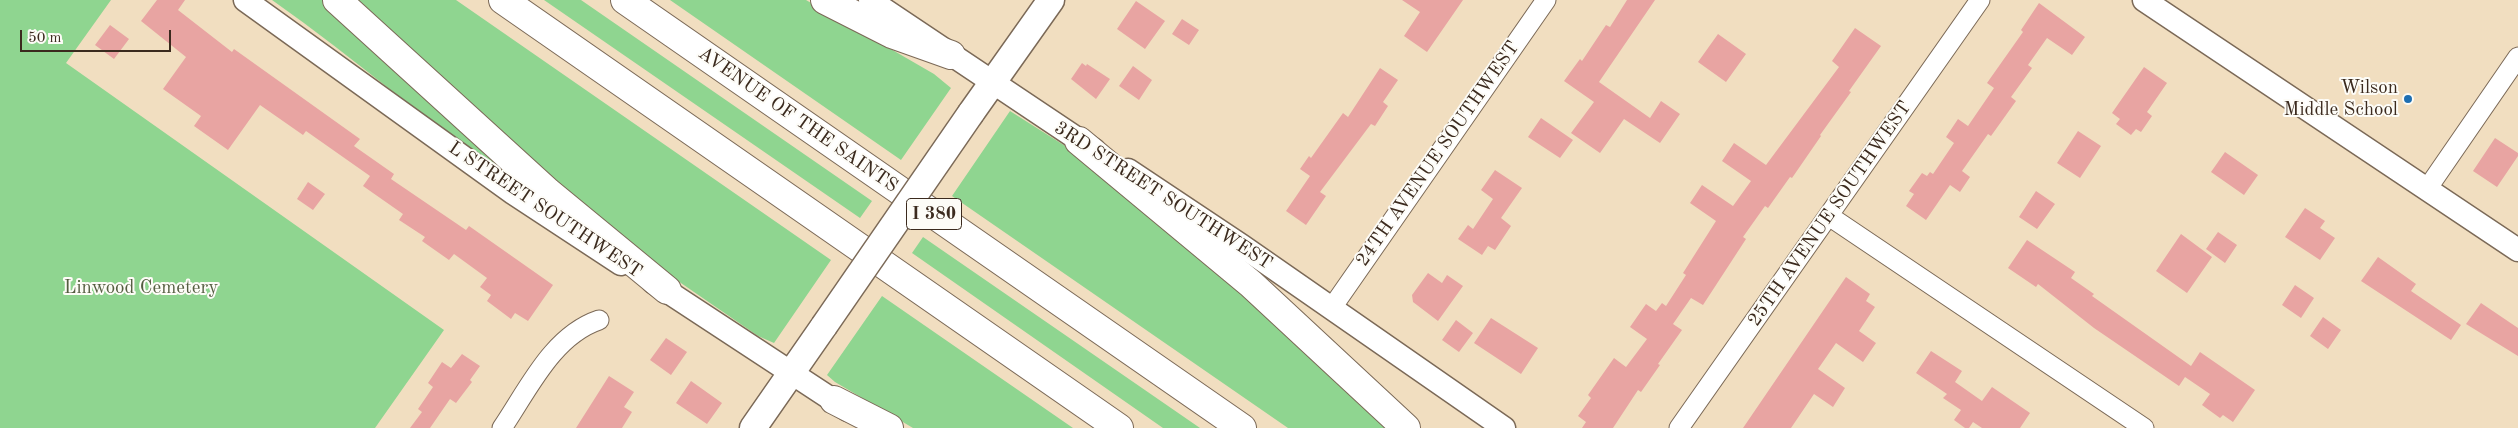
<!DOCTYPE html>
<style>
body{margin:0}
#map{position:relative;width:2518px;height:428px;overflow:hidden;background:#f1dec0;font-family:"Old Standard TT",serif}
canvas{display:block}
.scale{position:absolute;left:20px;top:30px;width:151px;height:22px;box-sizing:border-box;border:2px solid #3b2a1e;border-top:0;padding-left:6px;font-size:15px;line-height:18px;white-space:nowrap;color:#3b2a1e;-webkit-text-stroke:4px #fdfcf7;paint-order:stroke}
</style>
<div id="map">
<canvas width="2518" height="428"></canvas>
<div class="scale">50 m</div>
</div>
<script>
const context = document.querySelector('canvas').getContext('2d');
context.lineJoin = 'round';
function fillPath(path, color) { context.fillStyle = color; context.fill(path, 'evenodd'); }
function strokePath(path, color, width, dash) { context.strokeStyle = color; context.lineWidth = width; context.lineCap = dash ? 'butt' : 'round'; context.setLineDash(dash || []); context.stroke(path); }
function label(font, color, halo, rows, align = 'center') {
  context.font = font + ' "Old Standard TT",serif'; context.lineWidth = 4; context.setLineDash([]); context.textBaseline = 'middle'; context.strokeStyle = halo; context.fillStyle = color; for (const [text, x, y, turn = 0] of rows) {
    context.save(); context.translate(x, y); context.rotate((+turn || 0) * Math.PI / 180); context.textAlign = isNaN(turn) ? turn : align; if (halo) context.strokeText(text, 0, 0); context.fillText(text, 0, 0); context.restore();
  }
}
fillPath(new Path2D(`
 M0,0H111L66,63L444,330L375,428H0Z
 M272,0H323L523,181L519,187C434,128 356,59 272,0Z
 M351,0H456L831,260L774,343L758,336L630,248Z
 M544,0H581L872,201L860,218Z
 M670,0H806L934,74L951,88L901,160Z
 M1010,111L1081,156L1117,183L1395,428H1288L952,196Z
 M923,237L1200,428H1163L912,253Z
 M882,296L1073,428H913L835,382L827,375Z`), '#8fd590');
fillPath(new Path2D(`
 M157,0H185L178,10L232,52L234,49L360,139L354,146L394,174L391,179L466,230L469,226L553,285L528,321L515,313L511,319L487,301L491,295L480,287L487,278L454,254L449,260L422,241L425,237L399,220L403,214L363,186L370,176L306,131L303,135L260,105L228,150L194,126L201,116L163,89L186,57L141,21Z
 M1402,0H1463L1427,52L1404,36L1420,12Z
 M1627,0H1655L1599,82L1650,118L1661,101L1680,114L1660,143L1624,119L1600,153L1571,133L1594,102L1564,81L1580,59L1582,61L1606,25L1610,27Z
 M1136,1L1165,21L1145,49L1117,29Z
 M2039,3L2085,37L2072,55L2047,38L2028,65L2032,68L2011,97L2016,101L1991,136L1988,134L1962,171L1970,177L1960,192L1950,185L1926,220L1906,206L1914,194L1909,191L1922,173L1927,176L1930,172L1933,174L1954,143L1946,137L1958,119L1968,126L1994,88L1987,83L2023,32L2021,30Z
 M1182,19L1199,30L1189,45L1172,34Z
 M110,25L129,39L114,59L95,45Z
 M1855,28L1881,46L1849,91L1851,92L1820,135L1821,136L1792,178L1790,177L1768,208L1765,206L1743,237L1746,239L1703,305L1691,298L1673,324L1682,330L1658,364L1660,365L1641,392L1638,390L1613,428H1582L1586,422L1578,416L1591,398L1588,395L1614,358L1626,367L1647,339L1630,327L1646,304L1656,311L1662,303L1666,306L1686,275L1683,273L1716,221L1690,203L1702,185L1733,206L1751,181L1722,161L1734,143L1766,165L1839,67L1832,61Z
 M1718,34L1746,54L1726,82L1698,62Z
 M1082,63L1086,66L1087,64L1110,79L1096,99L1071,79Z
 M1133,66L1152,80L1139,100L1119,86Z
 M2144,67L2167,83L2147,112L2152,116L2141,132L2136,129L2131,135L2116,124L2120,119L2112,113Z
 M1380,68L1398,80L1383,102L1388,106L1375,126L1371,124L1320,192L1326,196L1306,225L1286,211L1310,176L1300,169L1309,156L1311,158L1343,113L1348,117Z
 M1541,118L1573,140L1560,158L1528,137Z
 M2078,131L2101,146L2080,178L2057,163Z
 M2495,138L2518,153V156L2497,187L2473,171Z
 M2225,152L2258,175L2244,195L2211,172Z
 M1495,170L1522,188L1501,218L1511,226L1495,250L1488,246L1482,255L1458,239L1468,225L1473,229L1493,199L1481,190Z
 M308,182L325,194L313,210L297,199Z
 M2036,191L2055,204L2037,229L2019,217Z
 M2305,208L2325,221L2320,228L2335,238L2320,260L2285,237Z
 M2218,232L2237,245L2225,263L2206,249Z
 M2181,234L2212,257L2187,293L2156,271Z
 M2027,240L2075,272L2071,278L2094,294L2092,296L2191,366L2200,352L2255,390L2233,422L2223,415L2220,418L2202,405L2210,394L2185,377L2179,386L2094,328L2038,284L2036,287L2008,268Z
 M2378,257L2416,284L2411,291L2461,325L2451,340L2361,281Z
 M1428,273L1442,283L1447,275L1463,286L1438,321L1413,302L1412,295Z
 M1846,277L1870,294L1866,301L1875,307L1859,331L1876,343L1863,362L1836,343L1818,369L1845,388L1833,407L1814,394L1791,428H1743Z
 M2295,285L2314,298L2301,318L2282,305Z
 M2481,303L2518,328V356L2466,324Z
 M2323,317L2341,330L2328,349L2310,336Z
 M1491,318L1538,348L1521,374L1474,343Z
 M1456,320L1473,333L1459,352L1442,340Z
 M666,338L687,352L671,375L650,360Z
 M1931,351L1962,371L1955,382L1982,401L1992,387L2030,413L2020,428H1982L1973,422L1969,428H1965L1954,420L1961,410L1943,398L1947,394L1916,373Z
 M462,354L480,366L470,380L472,382L456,403L450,399L430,428H410L422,412L418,409L433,387L428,383L442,362L451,368Z
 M609,376L634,392L624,407L632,412L622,428H576Z
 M691,381L722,403L707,424L676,403Z`), '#e8a4a2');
const minor = new Path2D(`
 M2427,189L2518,57
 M1829,216L2144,428
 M1331,309L1546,0
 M502,428C528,390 552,336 599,320
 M1679,428L1980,0`);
const tertiary = new Path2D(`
 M245,0L513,193L621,264
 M870,0L1094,150
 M2144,0L2518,250
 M1128,170L1242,246L1504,428
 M653,282L848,410`);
const secondary = new Path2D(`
 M971,113L1051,0
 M753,428L824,326`);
const motorway = new Path2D(`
 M337,0L548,192L667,290
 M503,0L1119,428
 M625,0L1242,428
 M825,0L892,34L951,55
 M1079,141L1251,284L1406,428
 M834,400L889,428`);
strokePath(minor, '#7b6957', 21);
strokePath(tertiary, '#7b6957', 25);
strokePath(secondary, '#7b6957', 29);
strokePath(motorway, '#7b6957', 30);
strokePath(minor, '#fff', 19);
strokePath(tertiary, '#fff', 22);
strokePath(secondary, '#fff', 26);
strokePath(motorway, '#fff', 28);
const secondaryBridge = new Path2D(`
 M824,326L971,113`);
strokePath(secondaryBridge, '#7b6957', 29, []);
strokePath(secondaryBridge, '#fff', 26);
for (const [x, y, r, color] of [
 [2408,99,5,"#1f6fb2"]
]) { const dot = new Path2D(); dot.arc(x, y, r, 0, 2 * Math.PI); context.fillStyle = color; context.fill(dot); strokePath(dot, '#fdfcf7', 2); }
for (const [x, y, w] of [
 [934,214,55]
]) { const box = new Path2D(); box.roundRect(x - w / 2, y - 15.5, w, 31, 4); context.fillStyle = '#fdfcf7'; context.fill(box); strokePath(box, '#3b2a1e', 1); }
label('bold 18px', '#3b2a1e', null, [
 ["I 380",934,214]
]);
label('19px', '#3b2a1e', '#fdfcf7', [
 ["Wilson",2398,88],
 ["Middle School",2398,110]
], 'right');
label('19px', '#3b2a1e', '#fdfcf7', [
 ["AVENUE OF THE SAINTS",798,120,35],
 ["24TH AVENUE SOUTHWEST",1438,154,-55],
 ["3RD STREET SOUTHWEST",1163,196,33],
 ["L STREET SOUTHWEST",545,210,34],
 ["25TH AVENUE SOUTHWEST",1830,214,-55]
]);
label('19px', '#545d40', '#fdfcf7', [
 ["Linwood Cemetery",141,288]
]);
</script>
